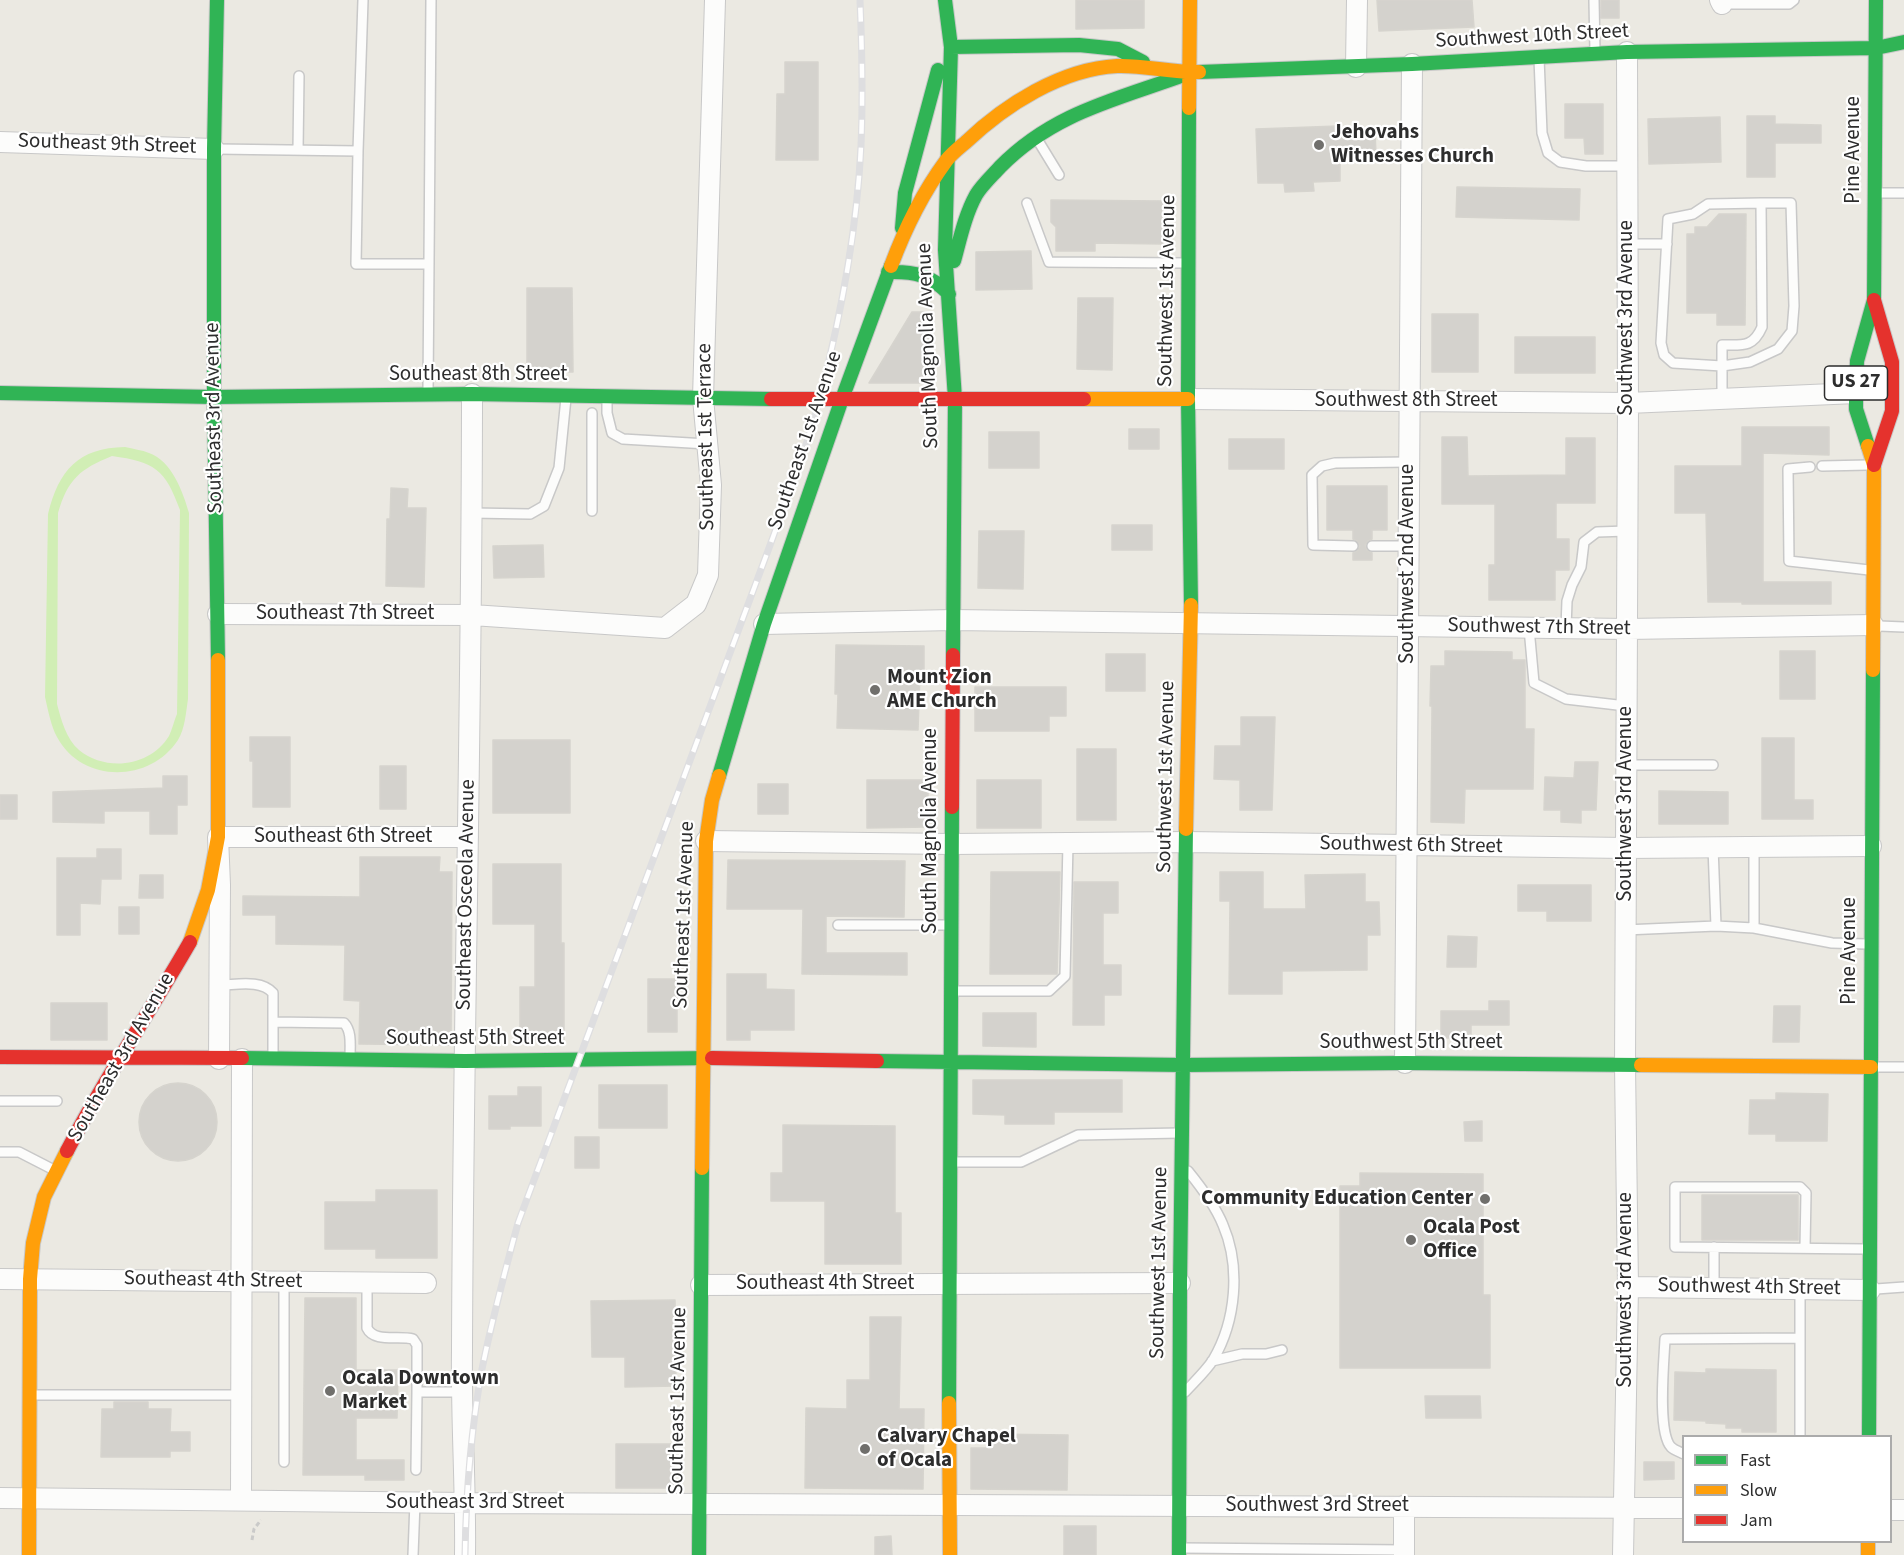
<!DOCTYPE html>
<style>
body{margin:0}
#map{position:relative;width:1904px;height:1555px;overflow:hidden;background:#ebe9e2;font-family:"Source Sans 3",sans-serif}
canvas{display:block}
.legend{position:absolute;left:1682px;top:1435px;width:210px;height:108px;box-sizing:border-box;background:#fff;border:2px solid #ababab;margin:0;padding:8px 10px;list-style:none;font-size:18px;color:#2d2d2d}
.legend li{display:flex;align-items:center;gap:12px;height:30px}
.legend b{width:30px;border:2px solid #ababab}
</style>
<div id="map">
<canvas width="1904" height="1555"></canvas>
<ul class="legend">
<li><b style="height:8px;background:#30b455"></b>Fast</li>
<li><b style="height:8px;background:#ff9f0a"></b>Slow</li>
<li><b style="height:8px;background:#e5322d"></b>Jam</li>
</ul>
</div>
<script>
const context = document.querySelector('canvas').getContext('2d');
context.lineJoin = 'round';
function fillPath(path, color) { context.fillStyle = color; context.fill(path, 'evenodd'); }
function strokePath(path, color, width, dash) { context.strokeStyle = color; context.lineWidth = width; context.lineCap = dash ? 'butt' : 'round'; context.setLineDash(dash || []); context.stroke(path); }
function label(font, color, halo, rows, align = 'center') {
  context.font = font + ' "Source Sans 3",sans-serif'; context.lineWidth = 4.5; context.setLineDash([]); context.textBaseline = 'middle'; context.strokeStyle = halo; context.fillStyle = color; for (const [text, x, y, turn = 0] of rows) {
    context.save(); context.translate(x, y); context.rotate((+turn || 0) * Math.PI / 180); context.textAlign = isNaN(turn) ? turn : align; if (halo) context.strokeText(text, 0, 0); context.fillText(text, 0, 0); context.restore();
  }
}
fillPath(new Path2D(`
 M125,447C133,449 142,450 149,453C172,461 183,492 189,513L188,699C186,712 185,729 178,740C150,783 82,784 57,737C51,726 48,710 45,697L48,514C59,470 78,448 125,447ZM112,456C155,462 165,469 180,510L177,714C174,721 172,730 169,736C150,767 106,772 79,750C66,739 61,719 57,704L58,513C68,479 80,469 112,456Z`), '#d1eeb5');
const building = new Path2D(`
 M1076,0H1144V28L1076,29Z
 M1377,0H1472L1474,27L1379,31Z
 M1601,0H1619V18H1601Z
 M785,62H818V160H776L777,94H785Z
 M1565,104H1603V154H1585L1584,138H1565Z
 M1747,116H1775V124L1821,125V143H1775V177H1747Z
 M1720,117L1721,162L1649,164L1648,119Z
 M1338,126L1339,132L1375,131L1376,155L1340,156V181L1313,182L1314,191L1285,192L1284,183H1258L1256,129Z
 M1457,187L1580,189L1579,220L1456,217Z
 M1051,200L1163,201V244L1095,243V251H1056V227L1051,222Z
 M1719,214H1746L1745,325H1717V313H1687V234H1695V227H1707Z
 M1031,251L1032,289L976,290V252Z
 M527,288H572L573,372H527Z
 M1078,298H1113L1112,370L1077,369Z
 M912,312H929L928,383H869Z
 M1432,314H1478V372H1432Z
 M1515,337H1595V373H1515Z
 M1742,427H1829V455L1763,453V582H1831V604H1742V602H1708L1706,513H1675V466H1742Z
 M1129,429H1159V449H1129Z
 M989,432H1039V468H989Z
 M1442,437H1467L1468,476L1566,475V438H1595V503H1556V539H1569V570H1555V600H1489V565H1495V504H1442Z
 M1229,439H1284V469H1229Z
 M1327,486H1387V530H1372V539L1368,541L1365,545L1367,550L1372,553V560H1353V553L1358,550L1360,546L1357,541L1353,539V530H1327Z
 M391,488L408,489L407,508H426L424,587L386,586L387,519H390Z
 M1112,525H1152V550H1112Z
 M979,531H1024L1023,589L978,588Z
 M543,545L544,577L494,578L493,546Z
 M836,645L924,646V673H920L918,730L837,728L838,694H835Z
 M1445,651L1512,652V660H1525V729H1534L1533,789H1465L1464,823L1431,822L1432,706H1430L1431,666H1445Z
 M1780,651H1815V699H1780Z
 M1106,654H1145V691H1106Z
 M975,687H1066V716H1049V731H975Z
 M1241,717H1275L1272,810H1240V780L1214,779L1215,746H1241Z
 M250,737H290V807H253V761H250Z
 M1762,738H1794V800H1813V819H1762Z
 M493,740H570V813H493Z
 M1077,749H1116V820H1077Z
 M1575,762H1598L1596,810H1581V823L1561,822V810H1544L1545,777L1574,778Z
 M380,766H406V809H380Z
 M163,776H187V805H177V834H150V811H104V823L53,822V792L163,788Z
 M867,780H928V827L867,828Z
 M977,780H1041V828H977Z
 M758,784H788V814H758Z
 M1659,791L1728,792V824H1659Z
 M0,795H17V819H0Z
 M97,849H121V879H101L100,904L80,903V935H57V858H97Z
 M360,857H440L439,872H452L451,1045L359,1044L360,1001L344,1000L345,945L276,944V915H243V896L360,897Z
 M728,860L905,861L904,917L826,916V953H907V975L802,974L803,909H727Z
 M493,864H561V943H564V1040H520V987H535V924H493Z
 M991,872H1060L1057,974H990Z
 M1220,872H1263V909H1306L1305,875L1365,874V902H1379L1380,935H1367V970L1282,971V994H1229L1230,901H1220Z
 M140,875H163V898H139Z
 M1074,882H1118V913H1103V965H1121V995H1104V1025H1073Z
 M1518,885H1591V921H1547V911H1518Z
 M119,907H139V934H119Z
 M1448,936L1477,937L1476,967H1447Z
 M727,974H766V989L794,990V1030H750V1040H727Z
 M648,979H677V1032H648Z
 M1489,1001H1509V1025H1471V1038H1441V1011H1489Z
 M51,1003H107V1040H51Z
 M1774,1006H1800L1799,1042H1773Z
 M983,1013H1036V1047L983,1046Z
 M973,1080H1122V1112H1054V1124H1005V1115L973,1114Z
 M139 1122a39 39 0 1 1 78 0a39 39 0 1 1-78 0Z
 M599,1085H667V1128H599Z
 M518,1087H541V1126H510V1129H489V1096H518Z
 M1776,1093L1828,1094L1827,1141H1776V1134H1749L1750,1100H1776Z
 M1482,1121V1141H1465L1464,1122Z
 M783,1125L895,1126V1213H901V1264H825V1201H771V1173H783Z
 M575,1137H599V1168H575Z
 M1360,1173L1483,1174V1295H1490V1368H1340V1186H1360Z
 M376,1190H437V1258H376V1249H325V1202H376Z
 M1702,1195H1798V1240H1702Z
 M305,1298H356V1370H398L397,1418H356V1460H404V1480H365V1475H303Z
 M675,1300L676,1386L625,1387V1357H592L591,1301Z
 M870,1317H901L899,1409H924L923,1489L805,1488L806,1408L847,1409V1380H870Z
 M1706,1369L1776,1370V1432H1742V1428H1726V1424L1706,1423V1421L1674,1420L1675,1372L1706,1373Z
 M1425,1396H1480L1481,1418H1426Z
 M114,1402H148V1409H171L170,1432H190V1451H170V1457H101L102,1409H114Z
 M987,1434L1068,1435L1067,1490L971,1489V1448H987Z
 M616,1444H675V1488H616Z
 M1644,1462H1674V1479L1644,1480Z
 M1064,1526H1096V1555H1064Z
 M891,1536L892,1555H875V1537Z`);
fillPath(building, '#d4d2cd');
strokePath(building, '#d6d4ce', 1.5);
const lane = new Path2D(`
 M1594,0L1595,52
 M1722,4H1789L1794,0
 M1539,58L1542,133L1548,153L1560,162L1586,166H1627
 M1037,139L1059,175
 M217,149L358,151L363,0
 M298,150L299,76
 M358,151L356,264H429
 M1881,193H1904
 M1027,203L1049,262L1185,263
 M1627,244H1667
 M428,392L431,0
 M607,398V413L612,433L623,439L707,444
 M1722,399V345C1742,345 1753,348 1762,327L1761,203L1708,204L1693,214L1668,219L1661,343L1664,355L1673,363L1722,366L1750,362L1778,349L1792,331L1794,306L1791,203H1761
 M1822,466L1868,465
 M1810,467L1788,469L1789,561L1869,570
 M592,511V413
 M472,513L530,514L544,506L559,468L566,398
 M1353,546L1313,545L1312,475L1322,466L1335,463L1408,462
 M1372,546H1408
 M1879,626L1904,627
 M1529,628L1534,683L1566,699L1626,706
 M1566,628L1567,601L1572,585L1581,567L1584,542L1597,532L1627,531
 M1626,765H1713
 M1713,847L1716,926
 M1754,847V928L1832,943L1866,944
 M838,925H949
 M1625,930L1716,926L1754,928
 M219,985C236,985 261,979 273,993V1022L344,1023C352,1031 350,1046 350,1057
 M953,991H1049L1065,976L1068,843
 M273,1022V1056
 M1877,1067H1904
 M0,1101H57
 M0,1152H19L56,1171
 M951,1162H1021L1078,1135L1180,1133
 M1805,1248L1806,1193L1800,1187H1675V1247C1738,1248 1801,1248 1865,1249
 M367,1282V1328C374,1343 399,1335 413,1339L417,1345V1392
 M1714,1288V1247
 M1800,1289V1436
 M1876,1289L1904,1287
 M1212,1361L1242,1354H1266L1282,1350
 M1185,1392C1194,1382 1206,1371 1213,1360C1236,1321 1241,1267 1223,1225C1215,1205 1201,1187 1188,1171
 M32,1395H241
 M1684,1454C1680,1452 1674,1450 1671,1447C1657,1432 1664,1361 1665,1339L1800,1338
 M284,1462V1282
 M416,1470L417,1392H462
 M1182,1548L1404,1550
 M413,1555L415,1502`);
const street = new Path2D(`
 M1720,0L1722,4
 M1356,67L1357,0
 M0,142L214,149
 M1188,399L1628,403L1856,393
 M218,614L472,615L665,628L696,604L708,575L711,485L703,398L715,0
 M764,624L953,620L1627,629L1873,625
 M706,841L951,844L1186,842L1626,848L1871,846
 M219,1059L220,885L218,837H468
 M1405,1063L1412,64
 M0,1279L426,1283
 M701,1285L1180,1283
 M1628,1287L1870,1290
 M0,1498L466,1503L1684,1508
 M241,1500L242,1059
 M1890,1510H1904
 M465,1555C466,1487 461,1419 462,1351C463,1032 472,713 472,394
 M1404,1555V1506
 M1623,1555L1628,1287L1625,1065L1628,403L1627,52`);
const fast = new Path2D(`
 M217,0L214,149V397L218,660
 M945,0L951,47L945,250L955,399L953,655
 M951,47L1079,45L1118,49L1143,62
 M1876,48L1904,42
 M1199,72L1412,64L1627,52L1876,48
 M1189,108L1188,399L1191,605
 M902,228L905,193L938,70
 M954,261C960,239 965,215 976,195C982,185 992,176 1000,167C1053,113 1115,100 1184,75
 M888,272C914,271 931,275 949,294
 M0,393L214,397L472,394L771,399
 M1868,446L1856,409V393L1857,361L1874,300L1876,0
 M719,776L764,624L842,399L891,266
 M242,1058L465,1061L712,1058
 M877,1061L1184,1065L1405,1063L1641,1065
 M949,1403L952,807
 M1869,1436L1873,670
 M699,1555L702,1168
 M1179,1555L1180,1283L1186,829`);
const slow = new Path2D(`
 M1189,108L1190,0
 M891,266C904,231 924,191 946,161C951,154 959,148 966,142C1005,105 1061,69 1117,66C1145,65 1172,73 1199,72
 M1084,399H1188
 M1868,446L1874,465L1873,670
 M1186,829L1191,605
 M190,942L208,890L218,837V660
 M1641,1065L1871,1067
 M702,1168L706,841L712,800L719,776
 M949,1403L950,1555
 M1868,1542V1555
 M29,1555L30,1279L33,1243L44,1197L67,1151`);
const jam = new Path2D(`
 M1874,300L1892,362V411L1874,465
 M771,399H1084
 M952,807L953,655
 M0,1057L242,1058
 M712,1058L877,1061
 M67,1151C104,1079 150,1012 190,942`);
strokePath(lane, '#c8c8c8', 12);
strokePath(street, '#c8c8c8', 22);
strokePath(fast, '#c8c8c8', 16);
strokePath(slow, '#c8c8c8', 16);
strokePath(jam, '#c8c8c8', 16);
strokePath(new Path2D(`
 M252,1540L254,1529L261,1520`), '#cacac9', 3, [4.5, 3]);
strokePath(lane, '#fcfcfb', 9);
strokePath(street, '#fcfcfb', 20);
strokePath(fast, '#30b455', 14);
strokePath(slow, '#ff9f0a', 14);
strokePath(jam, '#e5322d', 14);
const rail = new Path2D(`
 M465,1555C466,1493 471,1430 482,1369C492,1320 505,1271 518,1223L769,548C787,498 807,448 820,397C841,315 857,230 861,146C863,97 862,48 860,0`);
strokePath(rail, '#dedee0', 7);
strokePath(rail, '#fff', 4.5, [14]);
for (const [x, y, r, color] of [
 [1319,145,6,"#706f6c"],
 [875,690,6,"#706f6c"],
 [1485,1199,6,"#706f6c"],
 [1411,1240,6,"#706f6c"],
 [330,1391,6,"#706f6c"],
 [865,1449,6,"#706f6c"]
]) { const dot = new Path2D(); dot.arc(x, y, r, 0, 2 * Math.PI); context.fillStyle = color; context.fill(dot); strokePath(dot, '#fff', 2); }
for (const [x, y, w] of [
 [1856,383,63]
]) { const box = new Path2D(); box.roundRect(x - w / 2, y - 17, w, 34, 4.5); context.fillStyle = '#fff'; context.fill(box); strokePath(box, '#2d2d2d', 1.5); }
label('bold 20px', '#2d2d2d', null, [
 ["US 27",1856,383]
]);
label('21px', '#2d2d2d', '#fff', [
 ["Southwest 10th Street",1532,37,-3],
 ["Southeast 9th Street",107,145,2],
 ["Pine Avenue",1854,150,-90],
 ["Southwest 1st Avenue",1168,291,-89],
 ["Southwest 3rd Avenue",1627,318,-90],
 ["South Magnolia Avenue",929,346,-92],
 ["Southeast 8th Street",478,375],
 ["Southwest 8th Street",1406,401],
 ["Southeast 3rd Avenue",215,418,-91],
 ["Southeast 1st Terrace",707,437,-91],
 ["Southeast 1st Avenue",806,441,-71],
 ["Southwest 2nd Avenue",1408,564,-90],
 ["Southeast 7th Street",345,614],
 ["Southwest 7th Street",1539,628,1],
 ["Southwest 1st Avenue",1167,777,-89],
 ["Southwest 3rd Avenue",1626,804,-90],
 ["South Magnolia Avenue",931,831,-90],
 ["Southeast 6th Street",343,837],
 ["Southwest 6th Street",1411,846,1],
 ["Southeast Osceola Avenue",467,895,-89],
 ["Southeast 1st Avenue",685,915,-88],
 ["Pine Avenue",1850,951,-90],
 ["Southeast 5th Street",475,1039],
 ["Southwest 5th Street",1411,1043],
 ["Southeast 3rd Avenue",122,1058,-60],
 ["Southwest 1st Avenue",1160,1263,-89],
 ["Southeast 4th Street",213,1281,1],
 ["Southeast 4th Street",825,1284],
 ["Southwest 4th Street",1749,1288,1],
 ["Southwest 3rd Avenue",1626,1290,-90],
 ["Southeast 1st Avenue",679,1401,-89],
 ["Southeast 3rd Street",475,1503],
 ["Southwest 3rd Street",1317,1506]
]);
label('bold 21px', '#2d2d2d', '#fff', [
 ["Jehovahs",1331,133],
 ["Witnesses Church",1331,157],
 ["Mount Zion",887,678],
 ["AME Church",887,702],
 ["Community Education Center",1473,1199,"right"],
 ["Ocala Post",1423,1228],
 ["Office",1423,1252],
 ["Ocala Downtown",342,1379],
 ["Market",342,1403],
 ["Calvary Chapel",877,1437],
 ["of Ocala",877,1461]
], 'left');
</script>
